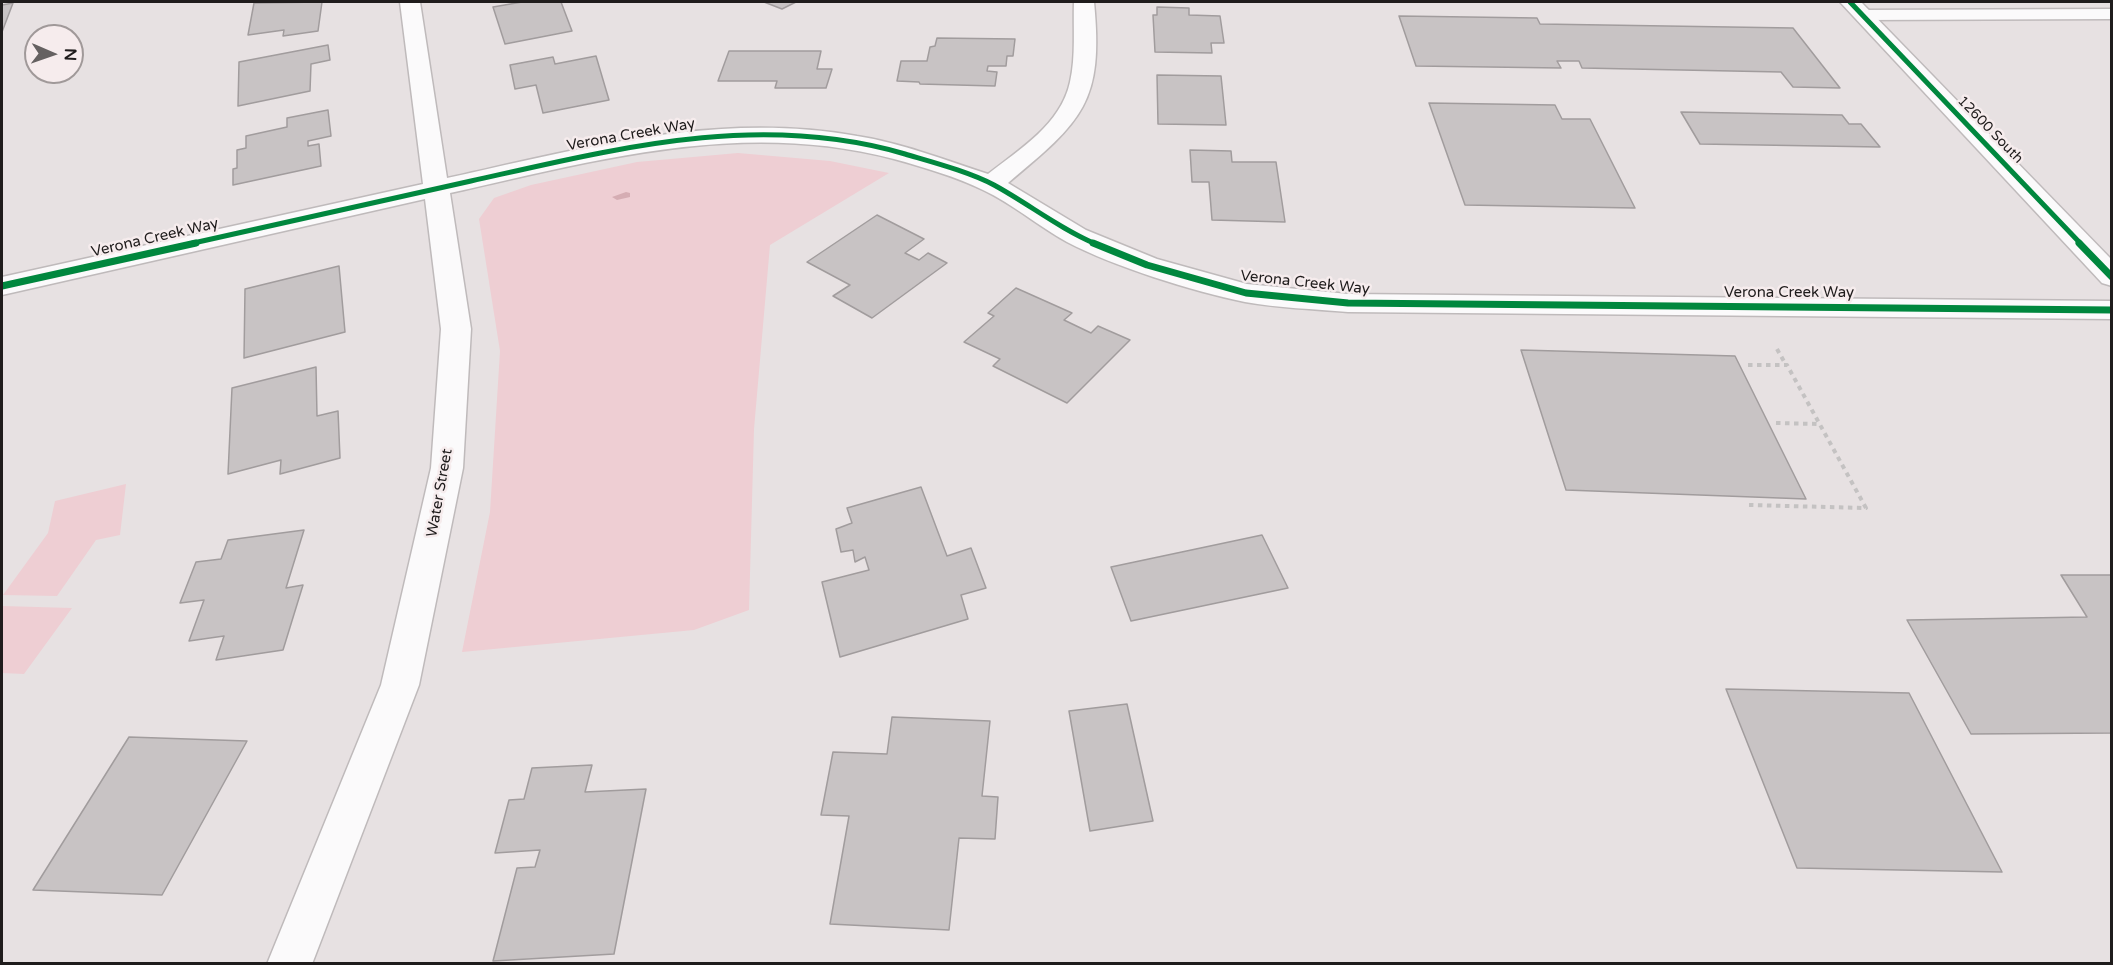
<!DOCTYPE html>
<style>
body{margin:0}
#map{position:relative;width:2113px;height:965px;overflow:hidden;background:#e7e1e2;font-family:"Varela Round",sans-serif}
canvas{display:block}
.frame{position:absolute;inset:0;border:3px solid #1f1c1c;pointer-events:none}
.north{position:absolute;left:24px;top:24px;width:60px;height:60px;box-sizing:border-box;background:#f6eced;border:2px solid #a09999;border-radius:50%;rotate:92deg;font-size:16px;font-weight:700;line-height:24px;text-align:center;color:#1f1c1c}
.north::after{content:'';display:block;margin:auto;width:21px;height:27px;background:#656161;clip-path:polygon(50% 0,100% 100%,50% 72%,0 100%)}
</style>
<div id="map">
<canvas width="2113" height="965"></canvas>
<div class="frame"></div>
<div class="north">N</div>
</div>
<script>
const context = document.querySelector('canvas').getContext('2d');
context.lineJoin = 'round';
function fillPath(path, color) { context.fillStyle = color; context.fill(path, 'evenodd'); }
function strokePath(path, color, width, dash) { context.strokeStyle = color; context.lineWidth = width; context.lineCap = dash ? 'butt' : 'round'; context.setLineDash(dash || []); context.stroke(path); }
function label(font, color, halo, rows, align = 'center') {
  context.font = font + ' "Varela Round",sans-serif'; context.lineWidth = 5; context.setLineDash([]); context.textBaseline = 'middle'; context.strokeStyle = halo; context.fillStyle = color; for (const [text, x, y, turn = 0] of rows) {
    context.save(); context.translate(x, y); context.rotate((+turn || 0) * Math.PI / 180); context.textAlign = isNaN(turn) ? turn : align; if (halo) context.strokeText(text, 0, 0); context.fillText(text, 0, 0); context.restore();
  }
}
fillPath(new Path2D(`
 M738,153L830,161L889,173L770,245L754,429L749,610L694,630L462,652L490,512L500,351L479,219L494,198L531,185L637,162Z
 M126,484L120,535L96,540L57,596L3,595L48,533L55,501Z
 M2,606L72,608L24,674L2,673Z`), '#eeced3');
fillPath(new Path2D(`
 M626,192L630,193V197L617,200L612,197Z`), '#d5adb3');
const building = new Path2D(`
 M322,2L318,31L283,36L284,30L248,35L254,3Z
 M522,2H561L572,31L505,44L493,7Z
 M764,2H796L782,9Z
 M13,3L2,32V5Z
 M1157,7L1189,8V15L1220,16L1224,43H1211L1212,53L1155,52L1153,15H1157Z
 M1399,16L1537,18L1540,24L1793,28L1840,88L1793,87L1781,72L1582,68L1579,61H1557L1561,68L1416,66Z
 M937,38L1015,39L1013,56H1007L1006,66H988L987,71L997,72L995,86L920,84L919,82L897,81L901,61H927L930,47L935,46Z
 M328,45L330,60L311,64L310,91L238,106L239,62Z
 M729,51H821L817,69H832L826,88H775L777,81H718Z
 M596,56L609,100L543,113L536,85L515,89L510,65L553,57L555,64Z
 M1157,75L1221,76L1226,125L1158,124Z
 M1429,103L1555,105L1562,119H1590L1635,208L1465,205Z
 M328,110L331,136L308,141V146L319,144L321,166L233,185V169L237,168V150L246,148V136L287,127V118Z
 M1681,112L1842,115L1849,124H1861L1880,147L1700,144Z
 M1190,150L1231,151L1232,162H1276L1285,222L1212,220L1209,182H1192Z
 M877,215L924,239L905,253L919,260L928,253L947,263L872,318L833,296L850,285L807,262Z
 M339,266L345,332L244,358L245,289Z
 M1016,288L1072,313L1064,320L1091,333L1098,326L1130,340L1067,403L993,366L1000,359L964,342L994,316L988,313Z
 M1521,350L1735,356L1806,499L1566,490Z
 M316,367L317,416L338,411L340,458L280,474L281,460L228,474L232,388Z
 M921,487L947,556L971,548L986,588L961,595L968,619L840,657L822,582L869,570L865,557L855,562L853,550L841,552L836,529L852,523L847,508Z
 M304,530L286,588L303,585L283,650L216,660L224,636L189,641L204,600L180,603L196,562L221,559L228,540Z
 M1262,535L1288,588L1131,621L1111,567Z
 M2061,575H2112V733L1971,734L1907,620L2087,617Z
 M1726,689L1909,693L2002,872L1797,868Z
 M1127,704L1153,821L1090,831L1069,711Z
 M892,717L990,721L982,796L998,797L995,839L959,838L949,930L830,924L849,816L821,815L833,752L887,754Z
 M129,737L247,741L162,895L33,890Z
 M592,765L585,792L646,789L614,954L493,961L517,868L535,867L540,850L495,853L509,800L524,799L532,768Z`);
fillPath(building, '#c8c3c4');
strokePath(building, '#a19c9d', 1.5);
const lane = new Path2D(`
 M2112,9V19L1863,20L1855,15L1863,10Z`);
const street = new Path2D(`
 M400,2H420L447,178C584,148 717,111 857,136C902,143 945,160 988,174C1020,149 1061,124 1070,82C1076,56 1073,28 1074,2H1094C1104,103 1082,121 1008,183L1086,230L1157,259L1247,284L1348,294L2112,301V319L1348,312C1314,309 1278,308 1245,302C1192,291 1115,267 1067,242C1038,226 1013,204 983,190C957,177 923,167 894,159C742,119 598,160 450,193L471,329L463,468L419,685L312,964H267L381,685L431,468L441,329L425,199L2,295V277L423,184Z`);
const primary = new Path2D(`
 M1840,2H1861L2112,260V286L2102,283Z`);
strokePath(lane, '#bfbabb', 3);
strokePath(street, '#bfbabb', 3);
strokePath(primary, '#bfbabb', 3);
strokePath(new Path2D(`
 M1777,349L1786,365
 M1748,365H1787L1866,508L1749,505
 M1776,423L1819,424`), '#c4c2c2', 4, [4.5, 4.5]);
fillPath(lane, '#fbfafb');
fillPath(street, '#fbfafb');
fillPath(primary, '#fbfafb');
strokePath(new Path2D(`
 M1850,2L2081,244
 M189,244C283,223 377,202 471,181C615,149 758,111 905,154C932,162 970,172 994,185C1029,204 1060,229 1096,244`), '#00873e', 5);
strokePath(new Path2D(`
 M1093,243L1147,265L1246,293L1348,303L2112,310
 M2079,243L2112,277
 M2,286L196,243`), '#00873e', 7);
label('14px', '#1f1c1c', '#f6eced', [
 ["12600 South",1990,130,46]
]);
label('15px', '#1f1c1c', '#f6eced', [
 ["Verona Creek Way",631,135,-10],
 ["Verona Creek Way",155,238,-13],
 ["Verona Creek Way",1305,283,6],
 ["Verona Creek Way",1789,293],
 ["Water Street",440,493,-80]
]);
</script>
